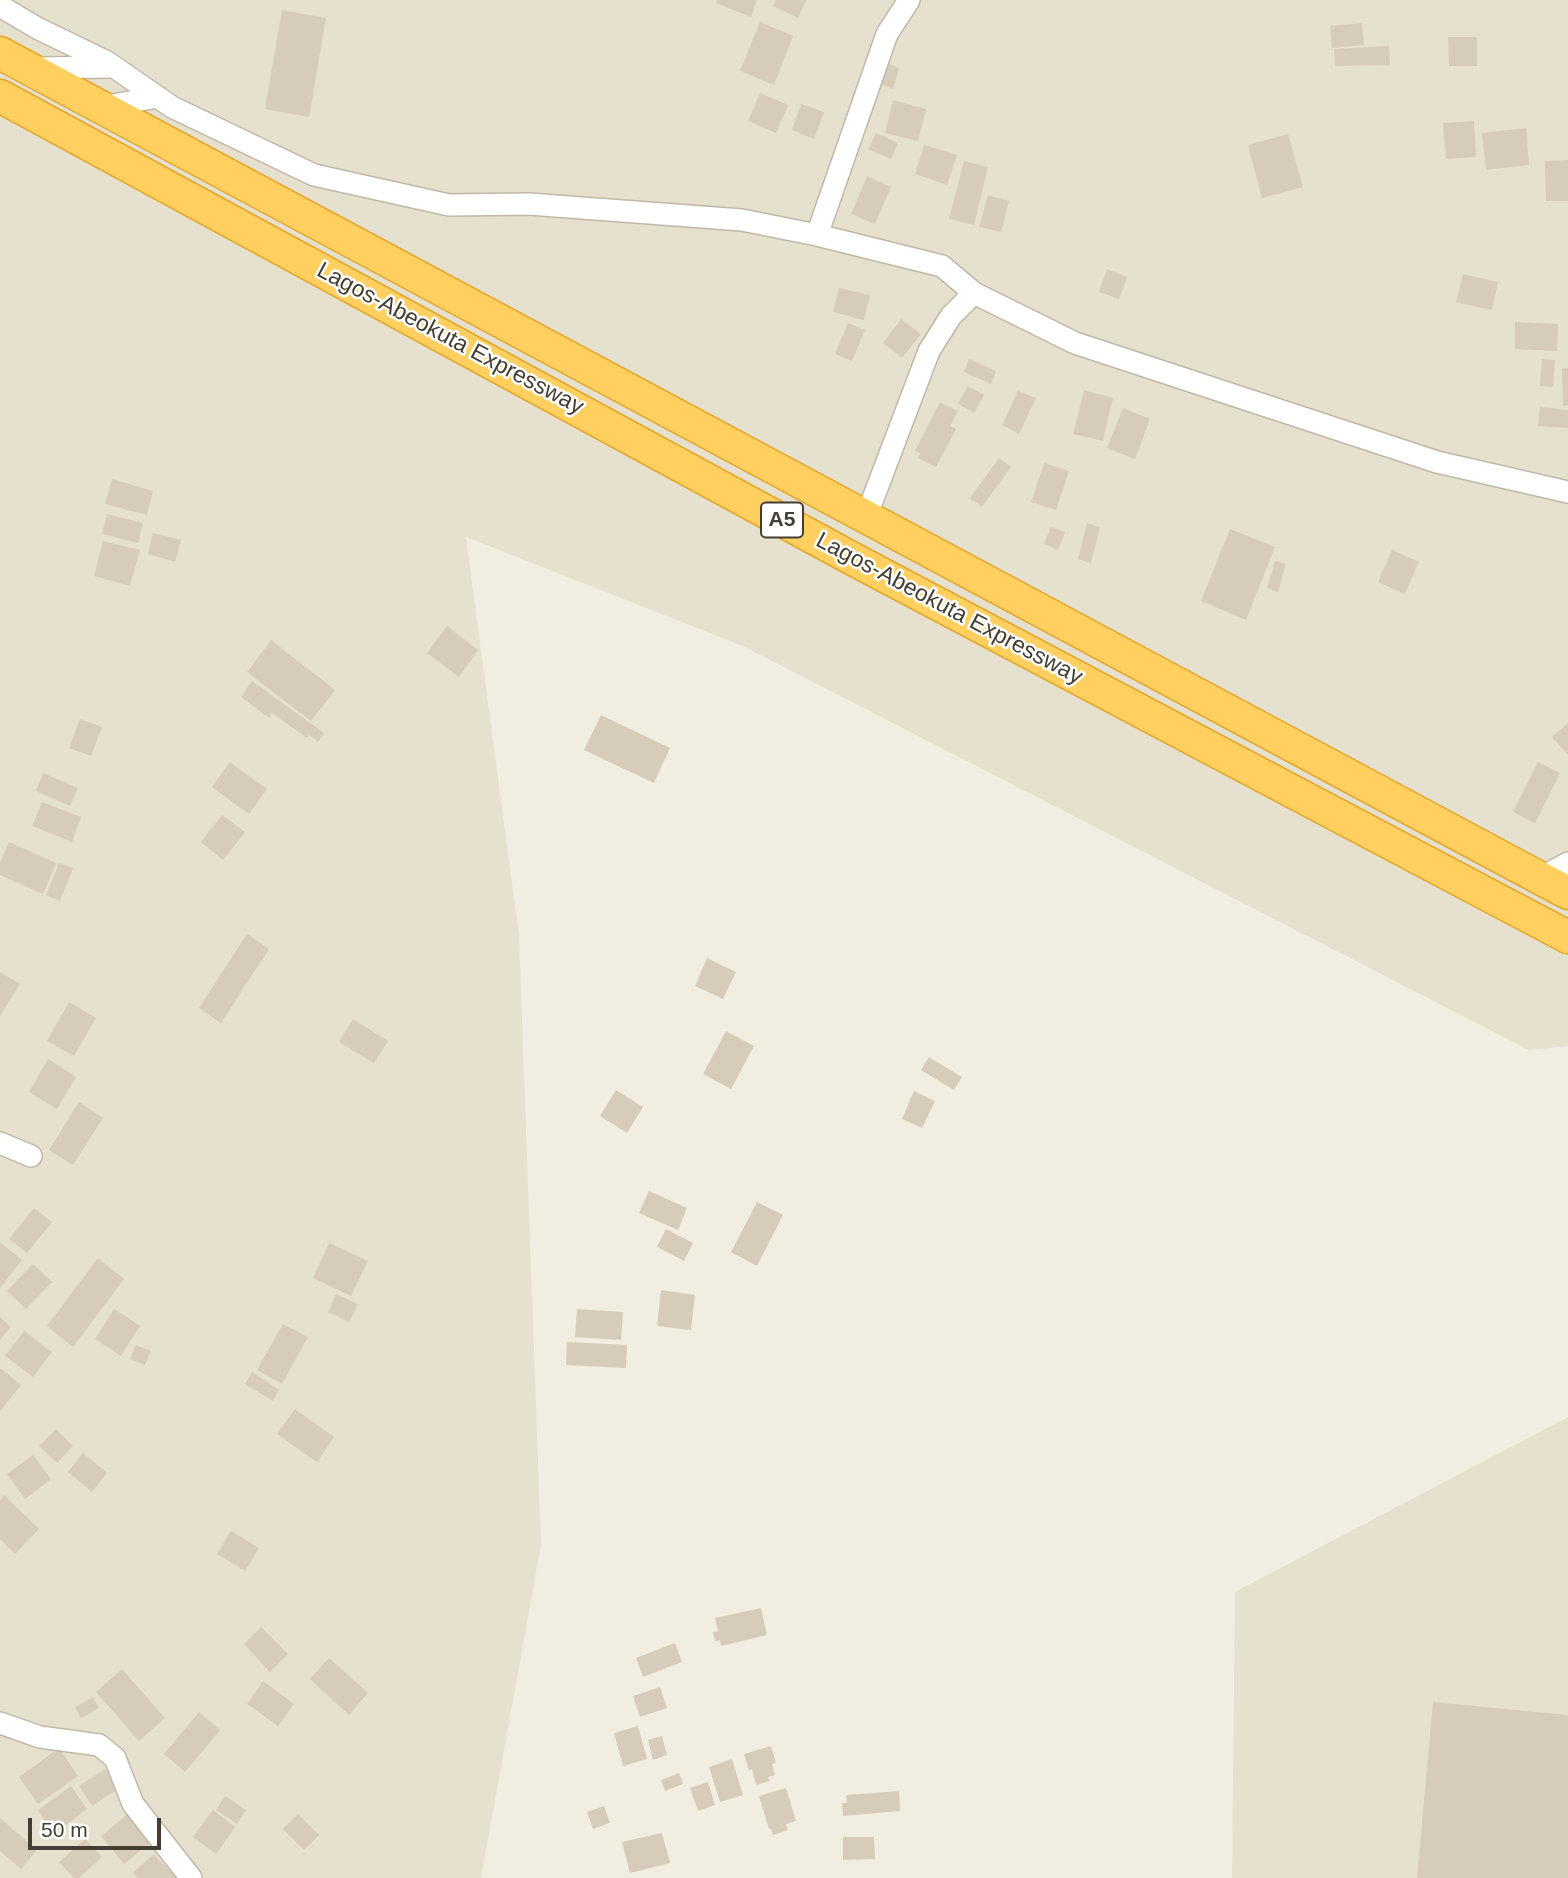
<!DOCTYPE html>
<style>
body{margin:0}
#map{position:relative;width:1568px;height:1878px;overflow:hidden;background:#f2ede1;font-family:Helvetica,sans-serif}
canvas{display:block}
.scale{position:absolute;left:28px;top:1818px;width:133px;height:32px;box-sizing:border-box;border:4px solid #433d32;border-top:0;padding-left:9px;font-size:21px;line-height:24px;white-space:nowrap;color:#433d32;-webkit-text-stroke:5px #fff;paint-order:stroke}
</style>
<div id="map">
<canvas width="1568" height="1878"></canvas>
<div class="scale">50 m</div>
</div>
<script>
const context = document.querySelector('canvas').getContext('2d');
context.lineJoin = 'round';
function fillPath(path, color) { context.fillStyle = color; context.fill(path, 'evenodd'); }
function strokePath(path, color, width, dash) { context.strokeStyle = color; context.lineWidth = width; context.lineCap = dash ? 'butt' : 'round'; context.setLineDash(dash || []); context.stroke(path); }
function label(font, color, halo, rows, align = 'center') {
  context.font = font + ' Helvetica,sans-serif'; context.lineWidth = 5; context.setLineDash([]); context.textBaseline = 'middle'; context.strokeStyle = halo; context.fillStyle = color; for (const [text, x, y, turn = 0] of rows) {
    context.save(); context.translate(x, y); context.rotate((+turn || 0) * Math.PI / 180); context.textAlign = isNaN(turn) ? turn : align; if (halo) context.strokeText(text, 0, 0); context.fillText(text, 0, 0); context.restore();
  }
}
fillPath(new Path2D(`
 M0,0H1568V1046L1529,1050L743,646L466,537L519,936L541,1545L481,1878H0Z
 M1568,1417V1878H1232L1235,1592Z`), '#e6e0cf');
fillPath(new Path2D(`
 M717,0H757L751,17L716,3Z
 M776,0H806L798,18L773,6Z
 M282,10L326,18L309,117L265,109Z
 M760,22L793,36L774,85L740,71Z
 M1362,23L1364,45L1332,48L1330,26Z
 M1448,37H1477V66H1449Z
 M1389,46L1390,65L1335,66L1334,49Z
 M887,63L899,68L893,89L880,84Z
 M760,93L788,105L776,133L748,121Z
 M893,100L926,109L918,141L885,133Z
 M801,104L824,112L814,139L792,130Z
 M1474,121L1476,157L1446,159L1443,123Z
 M1526,128L1529,165L1486,170L1482,133Z
 M876,133L898,143L891,159L868,149Z
 M1288,134L1303,187L1262,198L1248,145Z
 M924,145L957,155L947,185L915,174Z
 M1568,160V201H1546L1545,161Z
 M964,161L988,167L974,225L949,219Z
 M867,176L891,187L875,224L851,214Z
 M988,195L1009,201L1001,232L979,227Z
 M1107,269L1127,277L1119,299L1099,292Z
 M1463,274L1498,282L1492,310L1456,302Z
 M839,288L870,295L864,320L833,312Z
 M901,319L921,334L902,358L883,343Z
 M1515,322L1558,324L1557,351L1515,349Z
 M848,323L865,330L852,361L835,354Z
 M969,359L996,371L991,384L964,372Z
 M1542,359L1555,360L1553,387L1540,386Z
 M1568,368V405L1563,406L1562,369Z
 M968,386L984,395L974,413L958,404Z
 M1084,390L1113,398L1103,441L1073,434Z
 M1018,391L1036,398L1019,434L1002,425Z
 M940,402L958,411L950,426L956,429L936,467L918,458L920,453L915,451Z
 M1540,407L1568,410V428L1538,426Z
 M1123,408L1150,419L1135,459L1107,448Z
 M999,458L1011,467L982,507L970,498Z
 M1044,463L1069,471L1056,510L1031,502Z
 M112,479L153,491L147,515L105,504Z
 M107,514L143,523L138,543L102,534Z
 M1087,523L1100,527L1091,563L1078,559Z
 M1051,527L1065,532L1058,550L1044,544Z
 M1230,529L1275,547L1246,620L1201,601Z
 M153,533L181,540L175,562L148,554Z
 M103,541L140,550L130,586L94,576Z
 M1392,550L1419,562L1405,594L1378,582Z
 M1275,561L1286,564L1278,592L1267,588Z
 M447,626L478,650L459,677L427,653Z
 M271,640L335,690L311,721L247,672Z
 M252,681L324,733L318,742L309,735L307,738L272,713L269,718L241,697Z
 M601,715L670,748L654,783L584,750Z
 M80,719L102,727L91,756L69,748Z
 M1568,723V755L1552,737Z
 M230,762L267,789L249,814L212,787Z
 M1538,762L1560,773L1535,823L1513,812Z
 M43,773L78,788L70,806L36,791Z
 M42,802L81,817L72,842L32,826Z
 M222,815L245,832L223,860L201,842Z
 M9,842L56,863L43,894L0,875V863Z
 M59,863L73,868L60,901L46,895Z
 M247,934L269,949L221,1023L199,1008Z
 M707,958L736,972L723,999L695,986Z
 M0,972L20,984L0,1016Z
 M69,1002L96,1018L74,1056L47,1041Z
 M353,1019L388,1041L374,1063L339,1042Z
 M726,1031L754,1046L731,1089L703,1074Z
 M929,1057L962,1077L954,1090L921,1070Z
 M48,1059L76,1077L57,1109L29,1092Z
 M616,1090L643,1107L627,1133L600,1116Z
 M914,1091L935,1101L922,1128L902,1119Z
 M79,1102L103,1118L73,1165L49,1150Z
 M649,1191L687,1208L678,1230L639,1213Z
 M757,1202L783,1215L757,1266L731,1252Z
 M34,1208L52,1222L27,1253L9,1239Z
 M666,1229L693,1243L684,1261L657,1247Z
 M0,1242L22,1260L0,1288Z
 M329,1243L368,1261L351,1296L313,1278Z
 M98,1258L124,1279L73,1347L47,1326Z
 M33,1264L52,1282L26,1309L7,1291Z
 M661,1290L695,1295L691,1330L657,1326Z
 M336,1294L358,1304L349,1322L328,1312Z
 M114,1309L140,1326L121,1356L95,1339Z
 M577,1309L623,1312L621,1340L575,1337Z
 M0,1317L11,1327L0,1340Z
 M283,1324L308,1337L282,1384L257,1370Z
 M24,1331L52,1352L33,1377L5,1356Z
 M567,1342L627,1345L626,1368L566,1365Z
 M136,1345L151,1351L145,1365L130,1359Z
 M0,1368L21,1385L0,1411Z
 M252,1372L279,1390L273,1401L245,1384Z
 M295,1409L334,1437L317,1462L277,1434Z
 M56,1429L73,1446L57,1463L39,1446Z
 M83,1453L107,1473L92,1492L68,1472Z
 M33,1455L51,1479L25,1499L7,1474Z
 M4,1495L39,1529L15,1554L0,1539V1500Z
 M231,1531L259,1548L245,1571L217,1554Z
 M761,1608L767,1635L721,1646L720,1640L715,1641L713,1632L718,1631L715,1618Z
 M261,1627L288,1654L270,1672L244,1644Z
 M675,1643L682,1662L643,1677L636,1658Z
 M329,1658L368,1693L349,1715L310,1679Z
 M122,1669L165,1718L139,1741L96,1692Z
 M263,1681L294,1704L278,1726L247,1704Z
 M660,1687L667,1708L640,1717L633,1696Z
 M93,1697L99,1708L81,1718L75,1707Z
 M1433,1702L1568,1715V1878H1417Z
 M199,1712L220,1730L185,1772L164,1754Z
 M638,1726L647,1759L623,1766L614,1733Z
 M662,1736L667,1755L653,1760L648,1740Z
 M771,1746L776,1763L772,1764L775,1775L768,1777L770,1781L756,1785L752,1769L749,1770L744,1754Z
 M59,1748L78,1776L38,1804L19,1777Z
 M732,1759L743,1795L720,1802L709,1767Z
 M105,1769L118,1789L92,1806L79,1786Z
 M679,1773L683,1784L665,1791L661,1780Z
 M708,1782L715,1805L698,1811L690,1788Z
 M71,1786L87,1809L54,1834L38,1810Z
 M786,1788L796,1821L786,1824L788,1830L773,1835L771,1829H769L759,1796Z
 M899,1791L900,1811L843,1816L842,1803H847L846,1795Z
 M225,1796L246,1810L237,1824L216,1810Z
 M604,1806L610,1823L593,1829L587,1812Z
 M213,1810L235,1827L216,1854L193,1837Z
 M130,1812L154,1840L124,1864L101,1836Z
 M298,1814L319,1835L304,1850L283,1829Z
 M0,1818L37,1850L21,1869L0,1851Z
 M662,1833L670,1863L630,1873L622,1842Z
 M843,1837H874L875,1859L843,1860Z
 M85,1839L102,1857L79,1878H74L59,1862Z
 M154,1854L176,1878H138L133,1873Z`), '#d7ccb9');
const minor = new Path2D(`
 M0,6L37,28L107,62L172,107L314,175L449,205L529,204L742,220L817,235L942,266L974,293L1075,343L1437,462L1568,492
 M34,68L110,67
 M101,107L158,97
 M817,235L887,34L909,0
 M866,517L929,351L951,316L974,293
 M1540,878L1568,863
 M0,1143L31,1156
 M0,1723L40,1737L99,1745L115,1758L133,1804L191,1878`);
const highway = new Path2D(`
 M0,53L1568,893
 M0,96L853,559L1568,937`);
strokePath(minor, '#c0b8a7', 24);
strokePath(highway, '#e4a629', 35);
strokePath(minor, '#fff', 21);
strokePath(highway, '#ffd05f', 32);
for (const [x, y, w] of [
 [782,520,42]
]) { const box = new Path2D(); box.roundRect(x - w / 2, y - 17.5, w, 35, 5); context.fillStyle = '#fff'; context.fill(box); strokePath(box, '#433d32', 2); }
label('bold 21px', '#433d32', null, [
 ["A5",782,520]
]);
label('23px', '#433d32', '#fff', [
 ["Lagos-Abeokuta Expressway",450,339,28],
 ["Lagos-Abeokuta Expressway",949,609,28]
]);
</script>
